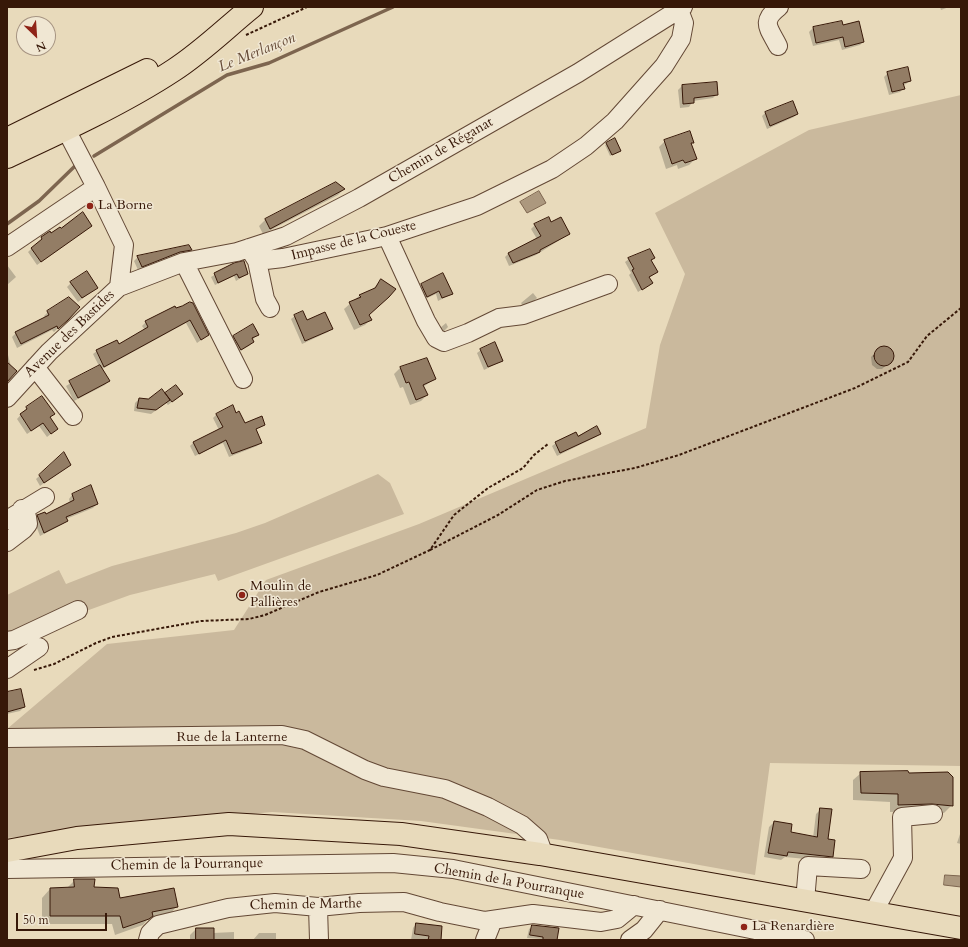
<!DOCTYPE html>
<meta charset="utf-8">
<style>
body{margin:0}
#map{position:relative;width:968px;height:947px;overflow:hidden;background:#e8dabb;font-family:Cardo,serif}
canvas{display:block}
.frame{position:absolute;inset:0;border:8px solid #371808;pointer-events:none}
.north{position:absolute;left:16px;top:16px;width:40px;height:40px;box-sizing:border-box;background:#f0e7d3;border:1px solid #a69482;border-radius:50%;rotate:155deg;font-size:11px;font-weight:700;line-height:16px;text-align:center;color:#371808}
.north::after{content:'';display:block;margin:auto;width:14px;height:18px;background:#8f2418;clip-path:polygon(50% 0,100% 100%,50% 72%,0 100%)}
.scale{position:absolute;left:16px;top:913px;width:91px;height:18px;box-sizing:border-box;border:2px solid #371808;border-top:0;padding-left:5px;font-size:12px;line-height:14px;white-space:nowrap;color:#371808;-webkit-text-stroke:3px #f0e7d3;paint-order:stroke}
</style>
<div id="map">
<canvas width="968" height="947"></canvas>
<div class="frame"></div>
<div class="north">N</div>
<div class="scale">50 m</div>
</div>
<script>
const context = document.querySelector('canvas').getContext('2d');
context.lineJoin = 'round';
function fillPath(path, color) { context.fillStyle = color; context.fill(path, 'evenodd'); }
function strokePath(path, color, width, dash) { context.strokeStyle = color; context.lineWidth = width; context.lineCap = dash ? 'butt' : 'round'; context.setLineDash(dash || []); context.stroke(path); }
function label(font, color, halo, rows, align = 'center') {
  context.font = font + ' Cardo,serif'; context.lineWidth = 3; context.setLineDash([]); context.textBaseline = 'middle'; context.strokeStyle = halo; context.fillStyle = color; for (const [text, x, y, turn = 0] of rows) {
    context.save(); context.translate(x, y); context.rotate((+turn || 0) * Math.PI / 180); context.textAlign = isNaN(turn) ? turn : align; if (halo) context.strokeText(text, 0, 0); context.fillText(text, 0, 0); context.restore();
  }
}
fillPath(new Path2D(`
 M961,95V766L770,763L755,875L560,840L421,821L272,812L7,838V729L107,644L234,630L266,580L419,524L646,428L660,345L685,274L655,213L809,130Z
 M378,474L390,483L404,514L218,581L215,574L130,595L12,638L7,633V595L59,570L66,584L112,566L236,533L265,523Z`), '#cab99d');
const water = new Path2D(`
 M539,191L546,203L527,213L520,202Z
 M945,875L961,876V887L944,885Z`);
fillPath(water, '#ac987e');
strokePath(water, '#7d654f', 1);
fillPath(new Path2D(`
 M940,7H949L941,10Z
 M841,22L842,26L863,42L860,45L842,50L839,40L813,46L809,32L813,28Z
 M888,73L910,81L903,86L904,88L900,92L889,95L884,77Z
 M682,86L717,94L713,98L693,101L689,107L680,108L678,90Z
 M765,113L797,114L794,117L767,129L762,116Z
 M665,141L693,142L690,145L695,159L689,165L678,169L677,165L666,169L659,147Z
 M607,144L618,152L610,156L605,145Z
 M336,183L344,189L338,195L263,234L259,226L265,220Z
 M551,223L569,234L536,255L509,266L505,257L508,254L537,239L531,229L535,225Z
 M91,226L37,265L28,252L49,232L51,234L61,230Z
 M190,250L187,253L176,256L138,270L134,261L138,257Z
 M654,258L651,261L657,272L649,278L652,283L638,292L629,275L631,273L625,262L629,259Z
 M234,264L247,274L236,281L234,276L215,285L211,277Z
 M7,265L16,277L7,285Z
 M443,274L452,294L438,301L436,294L423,300L418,288Z
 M381,280L389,297L368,315L370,320L365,325L354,330L344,309L360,295L373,289Z
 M71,283L97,287L78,302L67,287Z
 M533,293L537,298L533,302L523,306L521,303Z
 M79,307L54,332L52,330L17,348L12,337L16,333L45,318L44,316L48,312Z
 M182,307L208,335L204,338L197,343L186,323L102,369L109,381L105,385L74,401L66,386L99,366L93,354L97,351L119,345L145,330L142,326L146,322Z
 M295,316L307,321L331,329L328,332L302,344L291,319Z
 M446,323L448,327L443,332L440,328Z
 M258,335L252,340L253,342L249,346L236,353L230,340L233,336Z
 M886,347L892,352V359L882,369H877L872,365L871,357L880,348Z
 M481,350L502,361L484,370L477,353Z
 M7,351L11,367L7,381Z
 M414,363L435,379L423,387L427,395L421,401L410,405L403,387L400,388L394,374L400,368Z
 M176,386L182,394L168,405L166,403L151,414L134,411L135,403L139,399L148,400L165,394Z
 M27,408L53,414L50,418L57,429L47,437L39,426L27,434L17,419Z
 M217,414H236L244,424H264L255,430L261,442L257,446L229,457L223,443L195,456L190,446L194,442L219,430L213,418Z
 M600,434L596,437L557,456L552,446L556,443Z
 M63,454L70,465L40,486L36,479Z
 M91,486L97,504L93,508L66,519L67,521L63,524L40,536L34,520L38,516L45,515L70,503L69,499L72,495Z
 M236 596a5 5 0 1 1 10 0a5 5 0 1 1-10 0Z
 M7,693L24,707L20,711L7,714Z
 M861,773L952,805L944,813L924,811L890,812V802L853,800V780Z
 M821,809L832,856L827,861L785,857L781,860L764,857L769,827L774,822L790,833L813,838L816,814Z
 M961,831V844L957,843Z
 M75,880L119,899L177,906L169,915L148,919L143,925L115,935L112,924H42V898L50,889L67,888Z
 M416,924L440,940H411L413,928Z
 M533,926L556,940L527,938L529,929Z
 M196,929L213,933L234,932V940H190V935Z
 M259,933H276V940H253Z`), '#0003');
strokePath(new Path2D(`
 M94,156L227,75L269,63L393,7
 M7,224L39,201L75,166`), '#7d654f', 3.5);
const building = new Path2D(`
 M842,21L843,25L859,21L864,42L845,47L843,37L816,43L813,27Z
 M908,67L911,81L903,83L905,89L892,92L887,72Z
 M717,82L718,95L694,98V103L683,104L682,85Z
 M793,101L798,114L770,126L765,112Z
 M690,131L694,143H691L697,159L685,163L683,160L672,164L664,140Z
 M615,138L621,151L612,155L606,143Z
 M336,182L345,189L270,229L265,219Z
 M83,212L92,226L41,262L31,248L42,239L41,237L50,231L51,233L60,227L61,228Z
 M549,217L551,222L561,217L570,234L540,250V252L513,263L508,253L541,236L534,224Z
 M189,245L192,250L180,252L142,267L137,256Z
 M650,249L655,258L651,260L658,272L649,277L653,283L642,290L632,270L634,269L628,258Z
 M244,261L248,274L239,278L237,274L218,283L214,273L234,263Z
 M87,271L98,288L82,298L70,282Z
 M443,273L453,294L442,298L439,291L427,297L421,284Z
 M381,279L396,289L389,297L369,315L372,320L360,325L349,302L361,297L359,295L375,288Z
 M69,297L80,307L68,320L58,329L57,326L21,344L15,332L49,315L47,311Z
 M190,302L193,303L209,335L201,340L190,320L104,367L96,350L117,340L119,344L148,327L145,321L175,306L176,308L182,306Z
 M303,311L307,320L325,312L333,329L305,341L294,315Z
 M253,324L259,335L252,338L254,342L241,350L233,336Z
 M495,342L503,361L488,367L480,349Z
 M874 356a10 10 0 1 1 20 0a10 10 0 1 1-20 0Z
 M427,358L436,379L423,385L428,395L416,400L409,382L406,383L400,367Z
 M7,362L17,371L7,382Z
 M100,365L110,381L78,398L69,381Z
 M176,385L183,394L172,402L165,393Z
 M162,389L170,400L156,410L137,408L139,398L148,399Z
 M42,396L55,414L50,417L58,429L51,434L43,423L31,431L20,414L27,409L26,407Z
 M233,405L236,413L239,411L245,423L262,416L265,425L256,429L262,443L232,454L226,440L199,454L193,442L223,427L216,414Z
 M597,426L601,434L560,453L555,442L576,432L578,436Z
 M64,452L71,465L44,483L39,475Z
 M91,485L98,504L66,517L68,521L44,533L37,515L45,512L46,514L74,500L72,494Z
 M236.5 595a5.5 5.5 0 1 1 11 0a5.5 5.5 0 1 1-11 0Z
 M21,689L25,707L7,712V692Z
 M908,771L909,773L948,772L953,777V806L932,804L898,805V794L861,793L860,772Z
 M820,808L832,809L828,839L835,840L833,857L788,852L787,856L768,853L774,821L792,824L791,832L817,837Z
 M74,879H95L94,887L118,888L120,898L174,888L178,907L152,912L153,916L149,919L123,928L120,916H50V888L74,887Z
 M416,923L442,926L441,940H428L429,936L415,934Z
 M532,925L559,928L557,940H543V937L530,935Z
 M196,928H214V940H196Z`);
fillPath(building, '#937d65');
strokePath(building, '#371808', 1);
const minor = new Path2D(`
 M778,46C769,28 760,22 779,7
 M387,236L426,321L436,338L444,342L468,333L499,318L523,315L608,284
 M7,247L96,187
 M249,248L257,261L283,258L387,236L477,206L552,169L586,146L615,121L664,66L681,39L684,23L679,10
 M257,261L265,299L270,308
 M184,262L243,379
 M119,287L184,262L237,252L286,236L359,198L578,73L683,7
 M35,367L73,416
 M7,398L49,352L119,287L124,245L96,187L60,118
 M7,520L45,497
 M7,542L24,529L28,524L27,517L22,509
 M7,641L14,640L78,610
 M7,669L39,647
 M7,738L282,735L305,740L365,770L384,777L445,789L488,807L522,825L538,839L541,847L540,854
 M7,869L393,863L453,869L805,940
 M805,901L808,866L861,869
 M318,907L319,940
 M873,913L903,858L902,817L933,814
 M148,940L150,933L158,925L228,908L275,903L318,907L359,903L404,902L440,912L485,921L533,914L601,922L617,919L634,905
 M485,940L493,920
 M630,940L644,930L660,910`);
const major = new Path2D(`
 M7,139L147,70
 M7,157C61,132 124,103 174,70C202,52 226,28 252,7
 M7,851L77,838L229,824L401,834L540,854L961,928`);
strokePath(minor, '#634835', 20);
strokePath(major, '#371808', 24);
strokePath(new Path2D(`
 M246,35L307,7
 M430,550L498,515L537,490L565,481L635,468L679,455L855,388L908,362L927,336L961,308
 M34,670L54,664L96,643L112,637L201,621L249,619L265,615L319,592L377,575L430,550L454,515L488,488L523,468L534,455L548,444`), '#371808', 2, [3, 2]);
strokePath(minor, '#f0e7d3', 18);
strokePath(major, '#e8dabb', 22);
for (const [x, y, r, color] of [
 [90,206,4,"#8f2418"],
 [242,595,4,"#8f2418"],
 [744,927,4,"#8f2418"]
]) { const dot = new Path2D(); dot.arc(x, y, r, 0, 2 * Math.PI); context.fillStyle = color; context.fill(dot); strokePath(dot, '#f0e7d3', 1.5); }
label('14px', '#371808', '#f0e7d3', [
 ["Chemin de Réganat",441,151,-30],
 ["Impasse de la Coueste",354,241,-14],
 ["Avenue des Bastides",70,334,-44],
 ["Rue de la Lanterne",232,738],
 ["Chemin de la Pourranque",187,865,-1],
 ["Chemin de la Pourranque",509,882,10],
 ["Chemin de Marthe",306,905,-1]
]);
label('14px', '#371808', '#f0e7d3', [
 ["La Borne",98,206],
 ["Moulin de",250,587],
 ["Pallières",250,603],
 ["La Renardière",752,927]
], 'left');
label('italic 15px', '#664b37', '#f0e7d3', [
 ["Le Merlançon",257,53,-22]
]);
</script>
